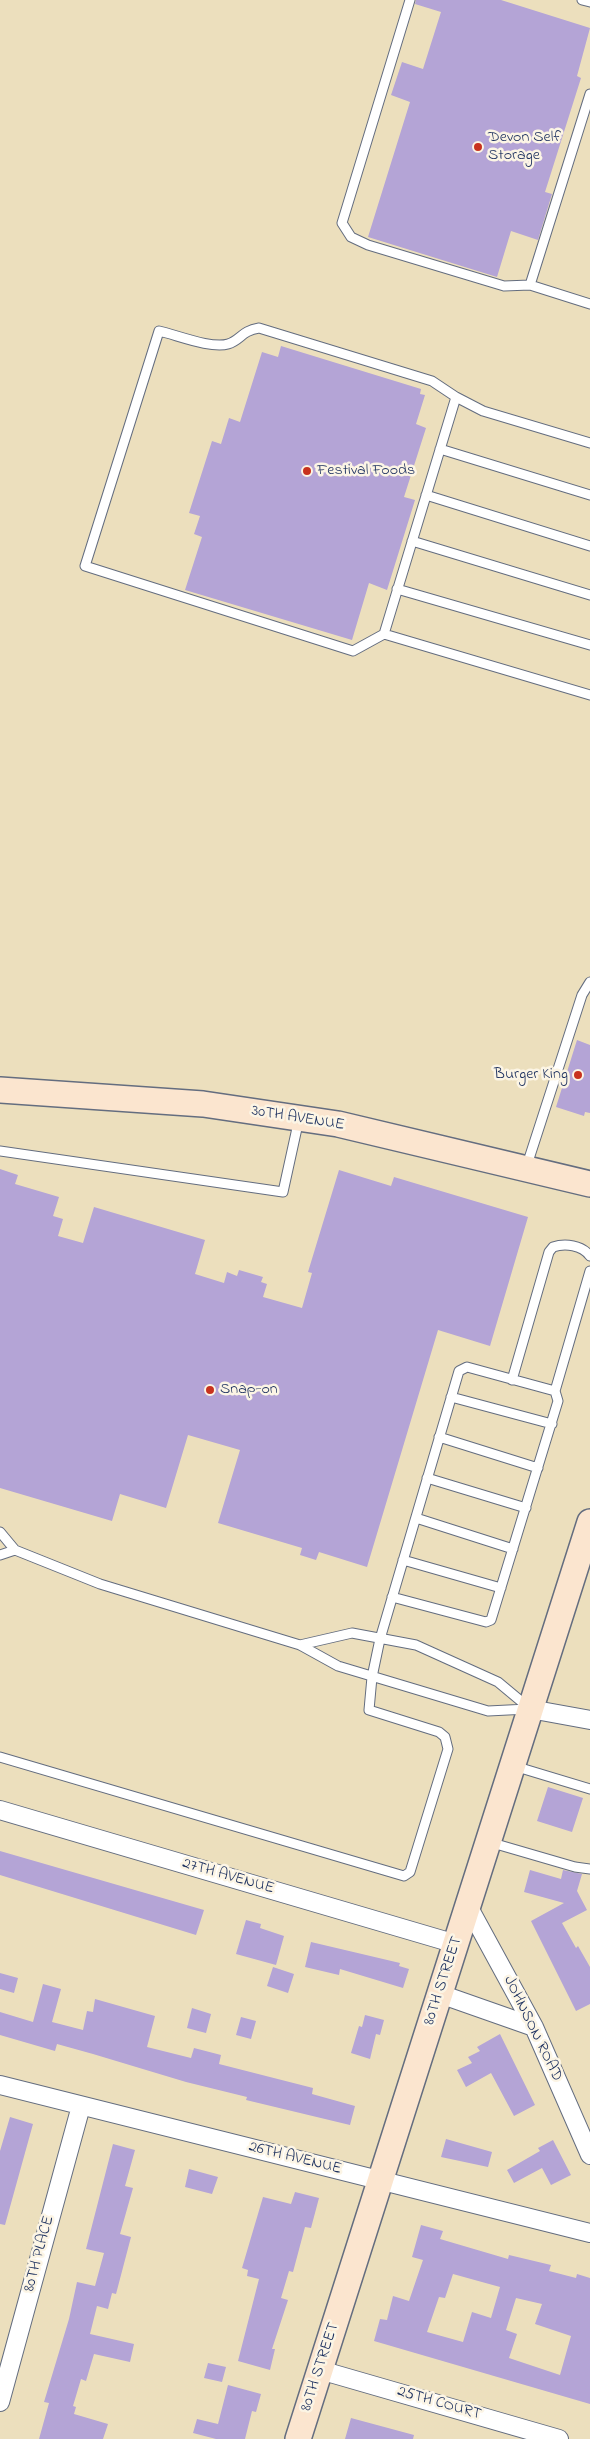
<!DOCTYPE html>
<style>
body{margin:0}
canvas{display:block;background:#ecdfbd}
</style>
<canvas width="590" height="2439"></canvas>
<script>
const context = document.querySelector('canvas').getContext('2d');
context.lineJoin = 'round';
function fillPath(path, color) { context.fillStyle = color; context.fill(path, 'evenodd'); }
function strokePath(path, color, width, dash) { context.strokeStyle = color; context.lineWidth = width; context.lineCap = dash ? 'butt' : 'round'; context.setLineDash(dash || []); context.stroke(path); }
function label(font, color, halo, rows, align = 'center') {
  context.font = font + ' "Indie Flower",sans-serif'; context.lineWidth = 5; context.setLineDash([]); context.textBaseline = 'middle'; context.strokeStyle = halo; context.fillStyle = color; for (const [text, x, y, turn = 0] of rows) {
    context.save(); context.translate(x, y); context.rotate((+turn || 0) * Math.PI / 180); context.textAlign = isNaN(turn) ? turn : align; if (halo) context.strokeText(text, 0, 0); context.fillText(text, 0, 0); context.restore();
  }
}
fillPath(new Path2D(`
 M416,0H501L590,28L577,76L581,78L545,192L552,194L538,240L511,231L497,277L368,237L410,102L391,95L402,62L423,69L441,12L415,4Z
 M281,346L421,389L420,394L425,395L416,424L426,428L404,497L415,500L387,590L369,583L352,640L185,590L202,537L194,534L200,516L189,513L212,441L221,444L229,418L240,422L262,352L278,357Z
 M577,1040L590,1045V1113L585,1112L584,1116L556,1107Z
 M0,1169L18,1175L15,1184L59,1197L53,1216L63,1219L58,1236L83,1243L94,1207L205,1240L195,1274L224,1283L227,1272L237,1276L239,1270L263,1277L261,1282L267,1284L263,1297L302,1308L312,1273L308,1272L339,1170L391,1186L394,1177L528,1217L490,1346L438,1330L367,1567L319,1552L316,1560L300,1555L302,1548L218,1523L240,1450L188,1435L166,1508L120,1494L112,1521L0,1488Z
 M548,1787L583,1798L572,1832L537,1821Z
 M0,1851L204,1910L196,1935L0,1875Z
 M530,1870L561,1879L563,1870L582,1874L577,1891L587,1910L562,1923L576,1948L578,1946L590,1967V2004L576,2011L531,1921L564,1903L524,1892Z
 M246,1920L261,1924L260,1928L284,1936L276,1965L236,1954Z
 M311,1942L400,1963L399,1966L409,1969L403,1988L340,1969L339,1975L305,1967Z
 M273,1967L294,1974L288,1993L267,1986Z
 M0,1973L18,1978L14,1993L0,1989Z
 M43,1984L61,1989L52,2022L83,2030L87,2011L93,2012L95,1999L155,2016L147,2047L191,2058L194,2048L221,2055L219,2064L313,2088L312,2094L355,2106L350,2125L246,2100L247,2097L186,2082L93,2054L57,2044L55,2051L0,2035V2012L33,2022Z
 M192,2008L211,2014L206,2033L187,2028Z
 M365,2015L384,2020L380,2035L376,2034L370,2059L351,2053L359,2026L362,2027Z
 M241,2017L256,2021L251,2039L236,2035Z
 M500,2034L535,2105L514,2116L491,2073L466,2087L457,2070L472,2063L468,2057L480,2051L477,2047Z
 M10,2117L33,2124L5,2225L0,2224V2151Z
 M446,2139L492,2152L488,2167L441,2157Z
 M553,2140L571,2175L551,2185L542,2168L514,2183L507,2170L540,2151L538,2148Z
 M113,2144L135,2150L125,2186L133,2188L120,2234L131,2237L116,2294L112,2293L108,2309L97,2306L90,2334L134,2344L130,2362L94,2354L86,2381L81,2379L73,2406L76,2407L74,2414L108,2424L103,2439H39L49,2403L44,2402L69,2319L77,2282L95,2286L104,2253L86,2249Z
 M189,2169L218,2177L212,2194L185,2187Z
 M295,2192L319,2198L311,2228L305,2227L293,2272L289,2271L281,2298L288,2300L272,2349H275L270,2370L238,2361L259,2279L247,2276L248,2270L242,2268L263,2197L291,2204Z
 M421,2225L443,2231L440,2239L508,2259L509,2255L551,2265L549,2271L576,2278L577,2274L590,2278V2404L374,2341L380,2319L387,2320L393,2296L409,2301L423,2260L412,2257ZM453,2274L500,2287L491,2318L472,2312L463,2342L427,2332L439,2297L445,2298ZM516,2298L542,2304L535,2324L571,2336L560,2375L509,2358L517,2334L506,2330Z
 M208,2363L226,2367L222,2382L204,2378Z
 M228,2385L261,2394L256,2412L252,2411L245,2439H216L193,2433L197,2419L218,2424Z
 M351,2418L414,2435L413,2439H345Z`), '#b4a4d6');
const lane = new Path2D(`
 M410,0L342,223L351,237L368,245L504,286L530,285
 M582,0L590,2
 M590,94L530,285L590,304
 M590,443L483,411L456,397L432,381L259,328C241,331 241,340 228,344C211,349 177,335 159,331L85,566L353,651L384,634L590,695
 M440,449L590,495
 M426,495L590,546
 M412,541L590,595
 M397,589L590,645
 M384,634L456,397
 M0,1151L283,1192L299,1119
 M526,1168L582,995L590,982
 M512,1380L549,1252L553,1247C565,1243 582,1245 590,1256
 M555,1391L590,1271
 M451,1397L552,1424
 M439,1437L538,1468
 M427,1478L526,1508
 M416,1518L513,1549
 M0,1532L15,1550L100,1584L300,1645L338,1666L488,1711L528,1709
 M0,1555L15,1550
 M403,1560L501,1588
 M300,1645L352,1633L416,1645L498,1682L528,1707
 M0,1757L404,1876L410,1872L448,1749L445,1737L439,1732L369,1710L372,1677L380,1639L459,1371L467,1367L555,1391L558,1401L491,1620L486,1622L392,1597
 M514,1766L590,1789
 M489,1842L575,1867L590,1869`);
const street = new Path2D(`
 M530,1709L590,1720
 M0,1810L456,1944
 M468,1906L534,2027L590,2155
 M440,1994L534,2027
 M0,2085L590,2233
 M320,2370L559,2439
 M0,2402L81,2106`);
const secondary = new Path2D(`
 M0,1090L203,1104L338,1124L590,1184
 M298,2439L590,1522`);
strokePath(lane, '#646d7f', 11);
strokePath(street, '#646d7f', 20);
strokePath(secondary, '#646d7f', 28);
strokePath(lane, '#fff', 9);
strokePath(street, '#fff', 18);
strokePath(secondary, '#fbe5cf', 25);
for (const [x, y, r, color] of [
 [478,147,5,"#c8321e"],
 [307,471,5,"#c8321e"],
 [578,1075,5,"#c8321e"],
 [210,1390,5,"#c8321e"]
]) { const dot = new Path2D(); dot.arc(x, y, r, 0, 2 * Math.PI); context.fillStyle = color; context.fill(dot); strokePath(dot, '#fcf5e5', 2); }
label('16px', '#1b2f5e', '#fcf5e5', [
 ["Devon Self",488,138],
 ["Storage",488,156],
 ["Festival Foods",317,471],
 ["Burger King",568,1075,"right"],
 ["Snap-on",220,1390]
], 'left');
label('16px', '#1b2f5e', '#fcf5e5', [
 ["30TH AVENUE",298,1119,9],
 ["27TH AVENUE",228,1877,16],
 ["80TH STREET",444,1981,-72],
 ["JOHNSON ROAD",532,2029,64],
 ["26TH AVENUE",295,2159,14],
 ["80TH PLACE",40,2254,-75],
 ["80TH STREET",321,2367,-72],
 ["25TH COURT",439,2404,16]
]);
</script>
